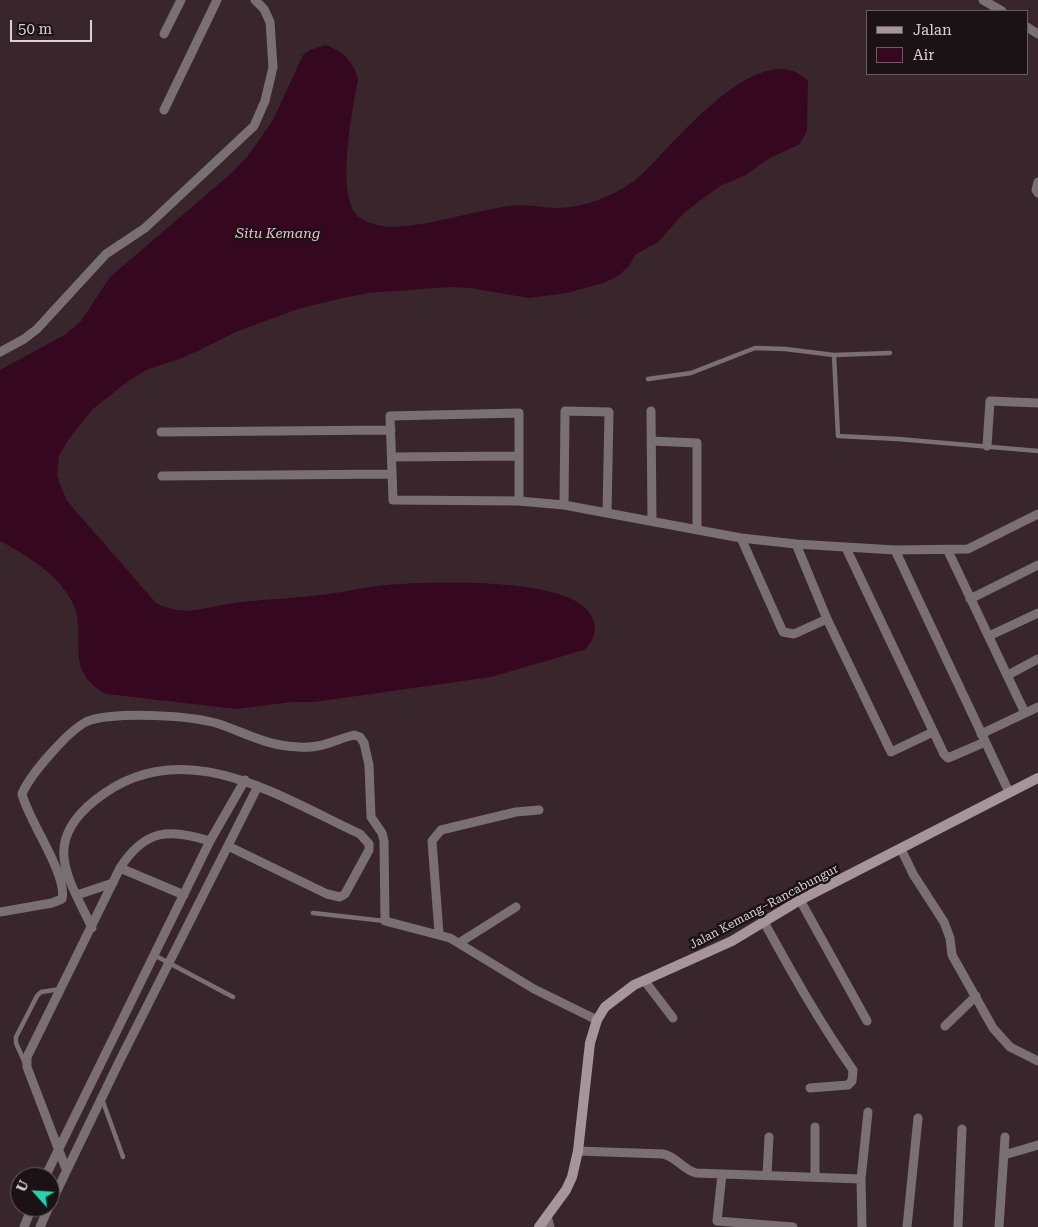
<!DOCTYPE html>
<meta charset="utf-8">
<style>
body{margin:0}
#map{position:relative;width:1038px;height:1227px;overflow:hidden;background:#39262d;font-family:"Roboto Serif",serif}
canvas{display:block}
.legend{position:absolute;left:866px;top:10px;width:162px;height:65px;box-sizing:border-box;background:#1a1215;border:1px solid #685e62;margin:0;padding:6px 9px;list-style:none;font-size:15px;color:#ddd0d5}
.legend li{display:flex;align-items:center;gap:10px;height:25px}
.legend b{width:25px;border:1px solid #685e62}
.north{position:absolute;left:10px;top:1167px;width:50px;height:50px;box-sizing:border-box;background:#1a1215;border:1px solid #685e62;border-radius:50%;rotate:296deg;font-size:14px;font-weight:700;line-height:20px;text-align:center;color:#ddd0d5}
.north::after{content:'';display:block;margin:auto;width:18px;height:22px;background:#1ed5b0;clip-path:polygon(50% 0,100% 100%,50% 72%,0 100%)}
.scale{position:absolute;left:10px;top:20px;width:82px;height:22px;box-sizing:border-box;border:2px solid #ddd0d5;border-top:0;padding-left:6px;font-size:15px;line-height:18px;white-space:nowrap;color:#ddd0d5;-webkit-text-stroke:4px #1a1215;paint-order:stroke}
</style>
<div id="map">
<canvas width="1038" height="1227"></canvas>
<ul class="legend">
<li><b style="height:6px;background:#a6969c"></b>Jalan</li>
<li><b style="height:14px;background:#36081f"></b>Air</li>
</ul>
<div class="north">U</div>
<div class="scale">50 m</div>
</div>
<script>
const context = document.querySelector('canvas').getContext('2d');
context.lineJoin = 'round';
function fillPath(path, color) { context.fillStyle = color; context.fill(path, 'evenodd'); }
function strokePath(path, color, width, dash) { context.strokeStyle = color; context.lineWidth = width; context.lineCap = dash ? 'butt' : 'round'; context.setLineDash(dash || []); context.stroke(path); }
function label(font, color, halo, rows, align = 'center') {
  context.font = font + ' "Roboto Serif",serif'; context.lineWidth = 5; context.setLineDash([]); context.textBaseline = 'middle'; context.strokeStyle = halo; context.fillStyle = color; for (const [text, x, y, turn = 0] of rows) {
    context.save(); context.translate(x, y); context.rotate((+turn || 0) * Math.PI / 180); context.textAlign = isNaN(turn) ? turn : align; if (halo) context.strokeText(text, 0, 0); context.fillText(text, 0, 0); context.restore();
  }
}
fillPath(new Path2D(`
 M325,45C342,50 355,63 358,80C352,112 339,177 352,208C357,222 381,227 394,227C431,225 466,213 502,207C521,203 537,207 555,208C573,208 593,203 610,195C622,190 635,181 644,172C675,143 761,33 808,81L807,130L800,144L768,159L746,175L720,186L685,212L658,242L635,255L630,265L618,276L603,283L567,293L529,298L470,288L450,287L368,293L343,298L301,308L238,331L185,357L146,370L127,382L93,409L68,440L59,456L57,476L67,501L156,603C188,619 208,605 241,602C270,599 299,598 328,594C344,592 360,588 377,586C424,581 540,578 579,603C597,615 601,635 584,650L491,677L314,702H292L237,709L106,694C63,670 87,640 74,606C62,577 27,555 0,541V370L66,334L81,321L110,277L235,170L250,153L273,120L303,55L310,50Z`), '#36081f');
strokePath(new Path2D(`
 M834,355L838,436L898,439L1038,451
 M648,379L691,373L755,348L785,349L834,355L890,353
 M313,913L385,921
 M154,955L233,997
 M25,1063L16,1043V1037L37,996L41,992L60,989
 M102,1099L123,1157`), '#7a7073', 4.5);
strokePath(new Path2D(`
 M983,0L1002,11
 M1027,27L1038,34
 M164,34L181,0
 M164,110L217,0
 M1038,182L1036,190L1038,193
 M0,352L24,339L37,329L106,254L145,228L254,126L265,101L273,67L270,22L264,9L255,0
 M651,411L652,521
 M161,432L391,430
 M651,441L697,443V529
 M987,446L990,401L1038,403
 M392,457L519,456
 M162,476L392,474
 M519,501V413L390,416L393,500L519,501L564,505L741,538L796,544L895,550L968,549L1038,514
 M564,505L565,411L609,412L607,513
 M741,538L783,632L794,634L827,619
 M796,544L827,619L891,752L933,732
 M846,548L944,754L948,758L985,742
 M895,550L1009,792
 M948,551L1025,713
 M970,599L1038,565
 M989,636L1038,613
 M1008,675L1038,659
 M981,734L1038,707
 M901,849L913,874L944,922L950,938L952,955L993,1028L1010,1047L1038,1061
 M120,868C145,829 169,828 210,841
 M77,895L113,883
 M800,900L867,1021
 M0,912L52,903L62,899C68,875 28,820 22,794C29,776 72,725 91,720C119,712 191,715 219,724C248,734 267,746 299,747C320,749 334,740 354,735L360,737L364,743L369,765L371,817L382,833L384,841L385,921L450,938L534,989L597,1020
 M764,922C792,973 820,1023 853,1070L852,1081L848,1085L810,1088
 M92,928C69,878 41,844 94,801C180,730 276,795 360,834L369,844V850L345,894L340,897L327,894L228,846
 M439,933L432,841L441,830L516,812L539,810
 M459,943L516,907
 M644,980L673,1018
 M945,1026L976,996
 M815,1127V1177
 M578,1151L663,1154C677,1157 682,1169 696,1173L861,1179L862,1227
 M1004,1155L1038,1145
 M66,1169L27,1067V1057L120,868L184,895
 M722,1174L717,1221L793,1227
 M767,1175L769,1137
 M45,1177L210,841L245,780
 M861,1179L868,1112
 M50,1205L119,1062L258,786
 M547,1216L550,1227
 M24,1227L32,1207
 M40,1227L49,1207
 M907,1227L918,1118
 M958,1227L962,1129
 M999,1227L1005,1137`), '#7a7073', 9);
strokePath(new Path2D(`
 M539,1227L566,1190L572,1177L578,1151L590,1043L597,1020L605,1007L634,985L732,941L800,900L1038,778`), '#a6969c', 10);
label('12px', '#ddd0d5', '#1a1215', [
 ["Jalan Kemang–Rancabungur",764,907,-28]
]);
label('italic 14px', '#f1bed1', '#1a1215', [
 ["Situ Kemang",278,234]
]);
</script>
